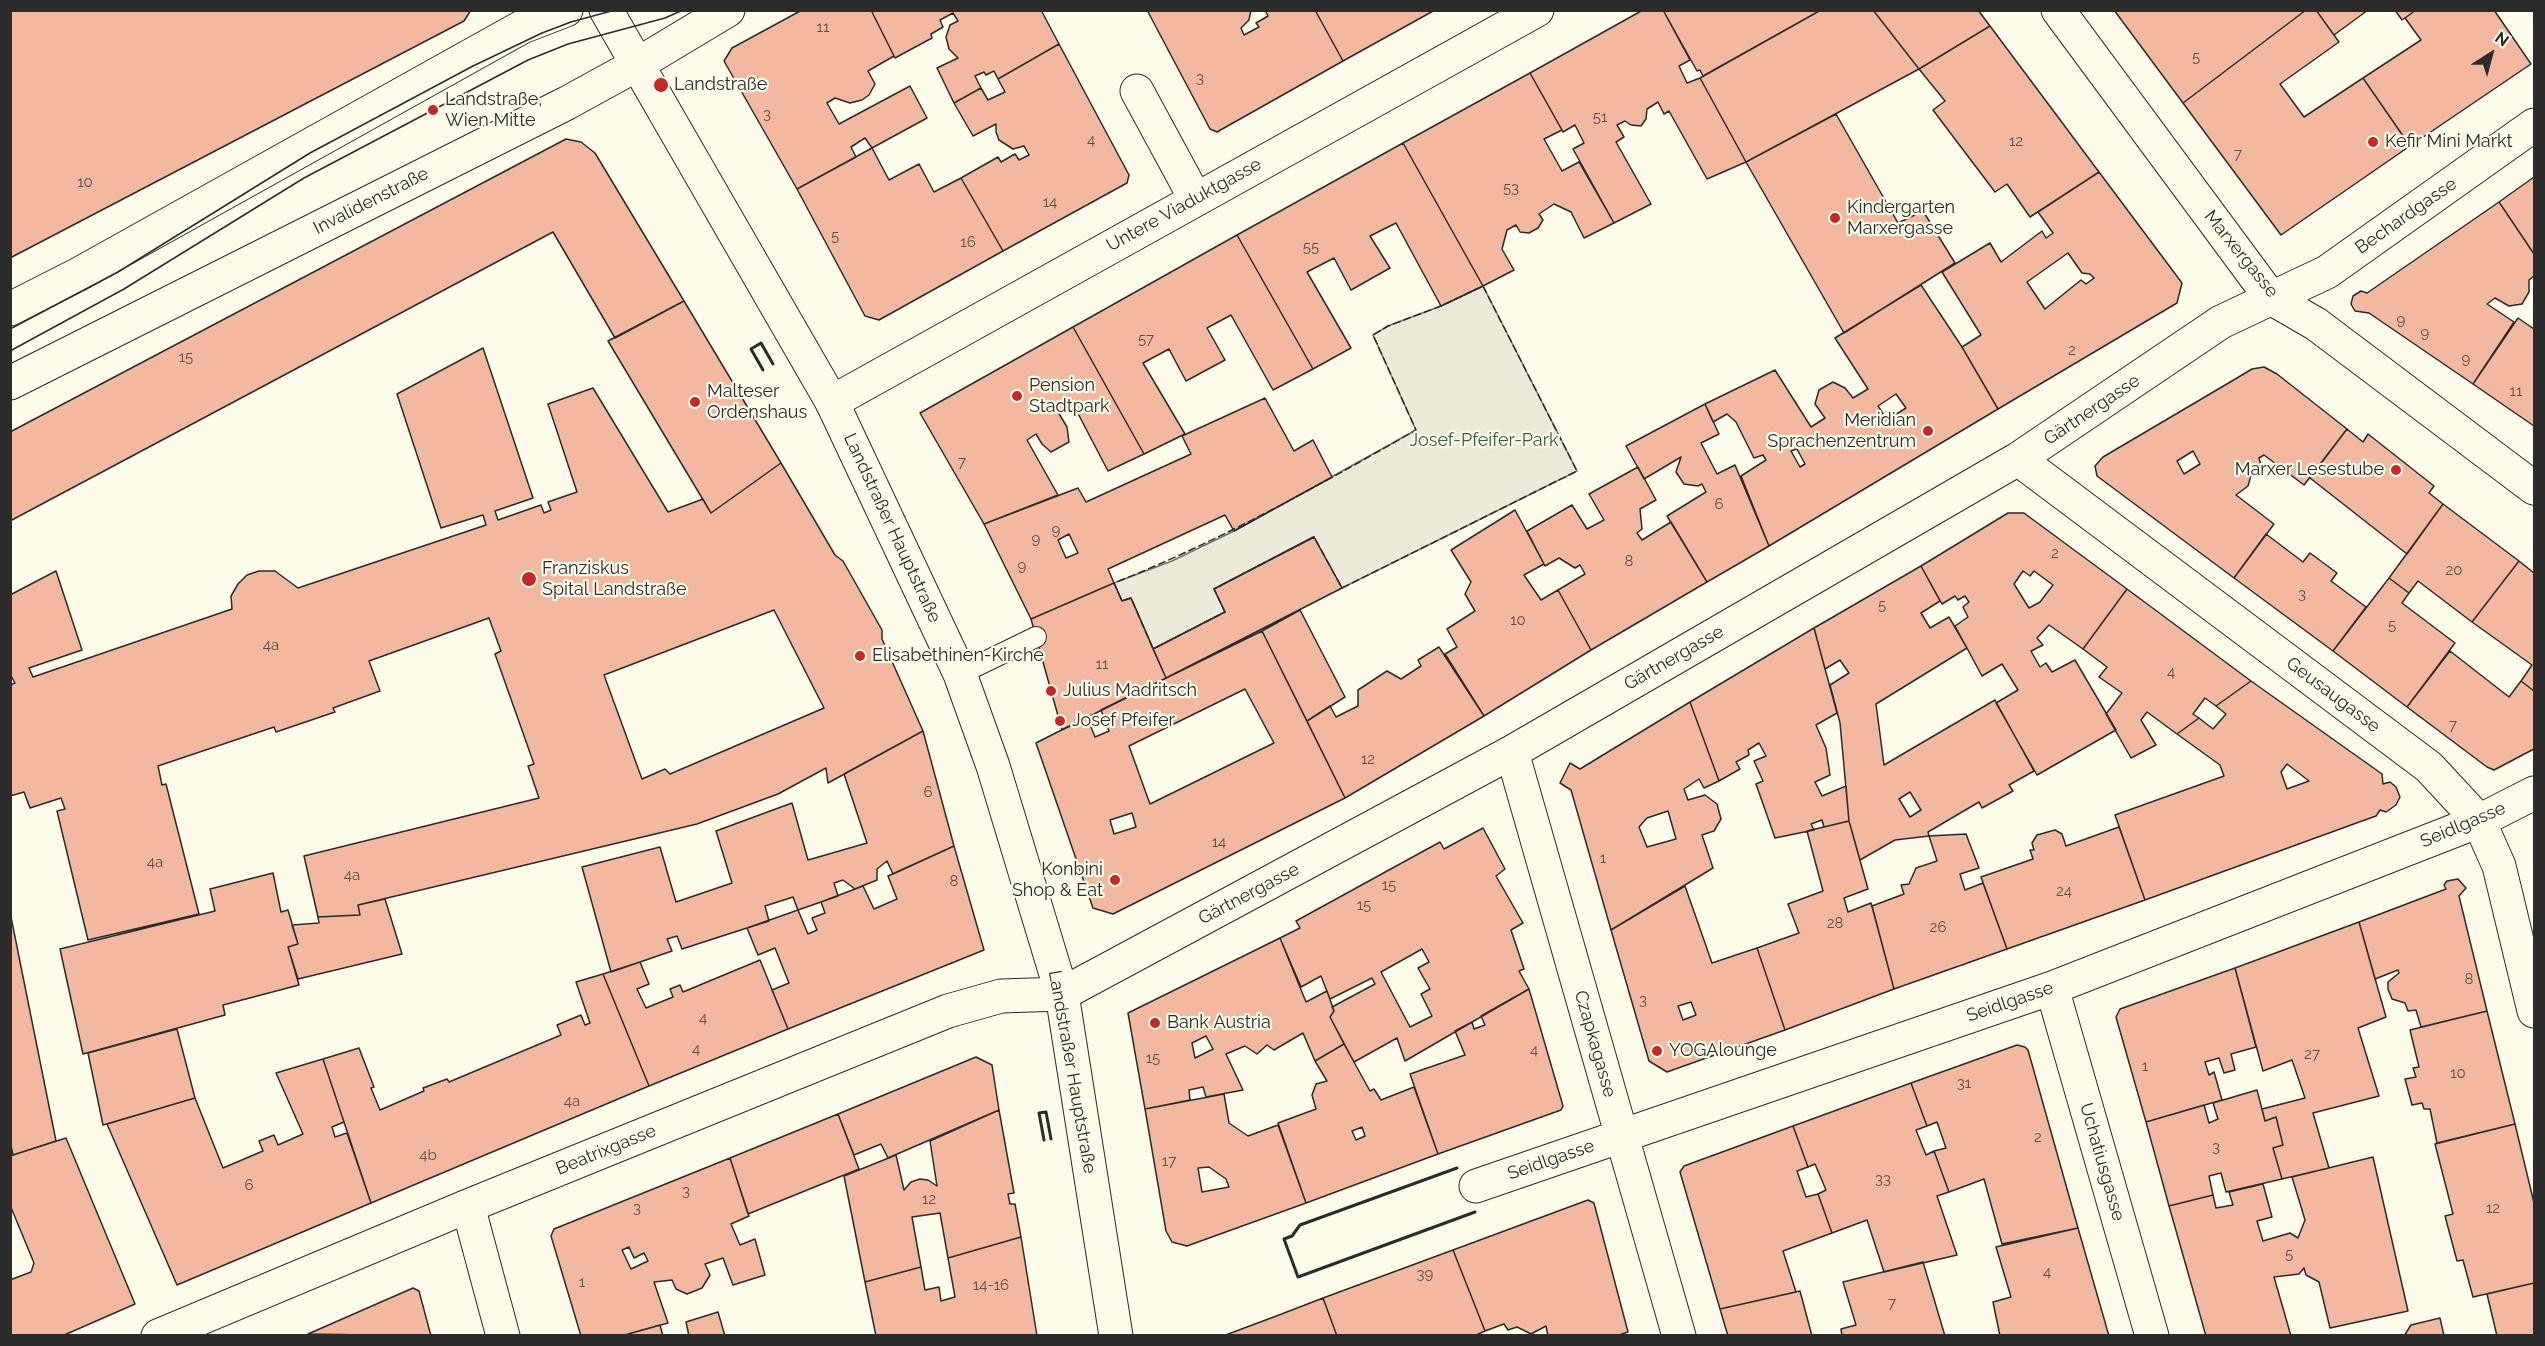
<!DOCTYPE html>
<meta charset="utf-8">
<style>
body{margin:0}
#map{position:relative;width:2545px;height:1346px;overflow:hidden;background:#fdfbea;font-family:Raleway,sans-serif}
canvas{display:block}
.frame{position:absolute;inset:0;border:12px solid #2b2b2b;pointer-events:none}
.north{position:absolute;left:2461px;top:24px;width:60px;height:60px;-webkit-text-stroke:4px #fdfbea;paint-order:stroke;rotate:36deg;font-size:16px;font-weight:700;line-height:24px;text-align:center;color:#2b2b2b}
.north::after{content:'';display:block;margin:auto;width:21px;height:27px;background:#2b2b2b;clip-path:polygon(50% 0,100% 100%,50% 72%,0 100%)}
</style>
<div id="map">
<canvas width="2545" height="1346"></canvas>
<div class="frame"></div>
<div class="north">N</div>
</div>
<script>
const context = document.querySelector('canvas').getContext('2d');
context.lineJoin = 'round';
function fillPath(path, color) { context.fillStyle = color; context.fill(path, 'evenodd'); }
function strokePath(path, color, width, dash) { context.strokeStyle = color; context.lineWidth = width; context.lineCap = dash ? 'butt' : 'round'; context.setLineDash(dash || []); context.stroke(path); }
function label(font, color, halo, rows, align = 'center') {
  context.font = font + ' Raleway,sans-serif'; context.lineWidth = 4.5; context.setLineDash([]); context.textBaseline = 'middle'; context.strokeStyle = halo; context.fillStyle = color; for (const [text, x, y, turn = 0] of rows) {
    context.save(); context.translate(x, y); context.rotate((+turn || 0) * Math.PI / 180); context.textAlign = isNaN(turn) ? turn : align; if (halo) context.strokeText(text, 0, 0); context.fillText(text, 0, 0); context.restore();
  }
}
const green = new Path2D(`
 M1483,286L1577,471L1342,588L1313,537L1214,589L1225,612L1153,649L1131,598L1122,601L1114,583L1172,561L1234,531L1416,430L1373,335L1388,326L1441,306Z`);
fillPath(green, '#ecebdb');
strokePath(green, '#74746e', 1.5);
const building = new Path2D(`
 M10,10H471L464,21L10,258Z
 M802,10H871L894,56L868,71L875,84L869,95L862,100L850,103L835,98L827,103L839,124L910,86L927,118L872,148L865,138L851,147L856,157L797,189L724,61L732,48Z
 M871,10H1041L1059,44L998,79L994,71L986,75L984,72L975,76L981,88L954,103L937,68L958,58L949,49L946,37L950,25L958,21L953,13L940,20L943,27L931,34L932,38L895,58Z
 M1147,10H1251L1249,20L1241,28L1244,35L1259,27L1256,23L1268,16L1266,12L1269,10H1315L1343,61L1217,132L1210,129Z
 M1315,10H1435L1343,61Z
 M1643,10H1663L1690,60L1679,66L1687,83L1700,78L1746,162L1707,179L1669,111L1664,114L1658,102L1647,109L1646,119L1641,126L1631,125L1625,121L1617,125L1624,137L1616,142L1651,204L1614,223L1573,149L1584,143L1575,125L1563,132L1530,73Z
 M1663,10H1821L1703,76L1700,70L1697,71Z
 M1821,10H1873L1919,69L1746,162L1700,78Z
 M1873,10H1978L1990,26L1919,69Z
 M2114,10H2306L2183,103Z
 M2306,10H2316L2339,42L2280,84L2304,117L2363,78L2410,146L2281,235L2183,103Z
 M2316,10H2368L2334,35Z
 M2395,10H2416L2402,20Z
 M2416,10H2494L2531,64L2410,146L2363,78L2421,40L2405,18Z
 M1990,26L2099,172L2030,217L2007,184L1995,192L1933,110L1945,101L1919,69Z
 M1059,44L1129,175L1127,183L1003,251L961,178L998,157L1001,162L1015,154L1019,160L1029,155L1024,146L1013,149L999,140L996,132V124L973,136L954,103L981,88L988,100L1005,92L998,79Z
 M1530,73L1562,130L1544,139L1562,171L1579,162L1614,223L1584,238L1571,212L1554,204L1539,214L1543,220L1538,228L1529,233L1520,232L1516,225L1507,230L1502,249L1514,270L1483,286L1403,143Z
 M1836,114L1898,223L1923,211L1955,263L1844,333L1746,162Z
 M566,139L581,142L595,153L684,301L615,338L553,232L10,521V432Z
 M1403,143L1483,286L1441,306L1396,223L1370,236L1390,268L1351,290L1334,258L1307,272L1351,348L1313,369L1237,235Z
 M872,148L889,180L919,164L934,192L961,178L1003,251L879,320L865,316L797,189Z
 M2099,172L2182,283L2177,303L1998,409L1962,347L1981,335L1942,272L1990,243L2001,262L2042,231L2046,238L2053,233L2038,212ZM2068,253L2082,273L2090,274L2094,278L2086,284L2081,280L2045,309L2027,282Z
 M2534,177V254L2499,202Z
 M2499,202L2534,254V276L2529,280V292L2522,304L2509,306L2495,298L2487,304L2514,322L2473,384L2369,313L2355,311L2351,304L2353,296L2361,291L2367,293Z
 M1237,235L1313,369L1273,390L1231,315L1207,328L1225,360L1186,381L1169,349L1143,363L1185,434L1144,454L1073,327Z
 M1921,285L1962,347L1998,409L1769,546L1741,476L1766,460L1763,455L1754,458L1736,422L1727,414L1713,422L1705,404L1775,370L1811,427L1825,418L1815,404L1819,390L1833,382L1845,388L1853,398L1868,389L1835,338ZM1896,394L1906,408L1887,420L1878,406ZM1797,449L1805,464L1800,467L1791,451Z
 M684,301L781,463L711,513L608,341Z
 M2518,318L2534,329V426L2473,384Z
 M1073,327L1144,454L1108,471L1073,404L1058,412L1067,427L1069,442L1051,452L1042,444L1036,434L1027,440L1058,495L984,524L920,413Z
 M483,348L533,498L495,511L498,520L541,505L544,513L551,510L548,502L577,492L548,404L593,388L668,512L703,499L711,513L781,463L835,555L843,561L882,630V639L923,731L828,783L826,768L778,794L697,824L358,905L360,915L318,917L304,856L539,798L528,766L534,764L495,654L501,651L489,618L369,661L380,691L333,708L335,712L276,732L274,727L158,766L162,785L166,784L199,914L88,940L57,811L65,809L61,798L30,808L24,792L10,796V685L15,683L10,674V595L56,571L82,650L29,668L33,677L232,609L231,596L238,584L247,575L259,571H275L298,588L486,525L483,515L441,528L397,394ZM774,610L824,708L670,774L665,769L642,779L604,675Z
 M2264,367L2277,374L2347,429L2304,485L2264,455L2259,458L2261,465L2252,472L2248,486L2236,495L2274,524L2234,578L2097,476L2095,466L2103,457L2237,378L2252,369ZM2193,451L2200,464L2184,474L2177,461Z
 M1265,398L1294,451L1313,440L1332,477L1234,531L1225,515L1108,569L1114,583L1031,619L984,524L1078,488L1086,502L1191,454L1182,436ZM1069,534L1078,553L1066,558L1058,540Z
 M1705,404L1719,434L1701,443L1717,474L1735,465L1769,546L1707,582L1667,516L1706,492L1702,484L1698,486L1684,484L1676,472L1681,457L1644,479L1626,446Z
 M2347,429L2363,442L2368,434L2434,486L2429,493L2443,504L2407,554L2310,478Z
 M1638,467L1656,500L1640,509L1642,529L1637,533L1642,540L1671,522L1707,582L1591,650L1558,590L1585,574L1580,565L1575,568L1559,558L1545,566L1527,531L1572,505L1587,529L1604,520L1589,494Z
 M2443,504L2519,561L2472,622L2418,581L2409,593L2389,578Z
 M1515,510L1544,564L1524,575L1541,600L1558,590L1591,650L1484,716L1445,654L1457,647L1447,629L1475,611L1465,594L1471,582L1451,550Z
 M2008,513H2024L2127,589L2083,649L2049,625L2037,638L2043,645L2031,651L2040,667L2046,663L2052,672L2075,660L2116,730L2037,775L1996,703L2018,690L2002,664L1982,676L1955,626L1968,617L1963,607L1969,602L1965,596L1958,600L1955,596L1942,604L1921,566ZM2023,571L2030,576L2034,571L2053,585L2040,602L2029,608L2014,584Z
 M2266,534L2303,562L2310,553L2337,573L2331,581L2366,607L2333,651L2234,578Z
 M1314,537L1342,588L1166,678L1153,649L1225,612L1214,589Z
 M2519,561L2534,573V691L2521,681L2532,665L2472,622Z
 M1921,566L1940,601L1921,613L1930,628L1949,617L1967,648L1876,704L1884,765L1995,700L2034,771L2009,785L2013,791L1982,808L1979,802L1928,832L1929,836L1895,840L1860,860L1849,821L1840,723L1830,685L1849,673L1840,660L1825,669L1814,628ZM1910,792L1921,810L1910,817L1899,799Z
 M2389,578L2409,593L2402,603L2455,643L2407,707L2333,651Z
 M1114,583L1122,601L1131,598L1166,678L1062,730L1031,619Z
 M2127,589L2251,681L2216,706L2205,698L2193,714L2199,718L2177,734L2147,712L2141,720L2156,745L2131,758L2106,714L2122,693L2099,677L2107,667L2083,649Z
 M1300,610L1345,697L1307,721L1262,631Z
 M1814,628L1837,713L1816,725L1826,748L1830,775L1815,782L1822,796L1846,786L1849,821L1824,827L1822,820L1811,824L1814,830L1775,838L1756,784L1763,781L1754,761L1766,756L1759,743L1748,750L1749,755L1736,762L1740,769L1719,781L1690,702Z
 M1262,631L1345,798L1113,914L1093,908L1036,743L1087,717L1095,737L1109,731L1101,710ZM1245,689L1274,743L1150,804L1129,746ZM1132,813L1136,827L1114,834L1110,820Z
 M1439,647L1484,716L1345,798L1307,721L1330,706L1336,717L1358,706V690L1387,671L1401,679L1421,666L1418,660Z
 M2450,651L2509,697L2521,681L2534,691V749L2494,770L2487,767L2407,707Z
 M2251,681L2382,774L2383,784L2390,782L2396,787L2400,797L2396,805L2386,812L2380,810L2376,816L2362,821L2145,900L2115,815L2224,776L2220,765L2177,734L2199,718L2213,729L2226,714L2216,706ZM2287,764L2309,781L2287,789L2281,772Z
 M1690,702L1719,781L1704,788L1699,779L1684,789L1688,800L1705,795L1717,804L1721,819L1714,831L1702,835L1713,868L1611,930L1571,790L1560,783L1570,763L1580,769ZM1668,811L1676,839L1647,847L1639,827L1647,818Z
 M923,731L954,846L893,874L887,861L877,869V880L855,889L843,880L834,883L838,896L798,910L793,897L765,906L769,921L747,928L682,949L677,936L667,939L672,951L611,972L582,867L660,847L676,902L732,883L716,831L792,803L808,860L867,843L844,774Z
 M1849,821L1868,889L1844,898L1848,912L1871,903L1894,989L1785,1030L1757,948L1799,933L1788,904L1823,891L1807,831Z
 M2119,827L2145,900L2007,949L1981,877L2033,859L2030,850H2034L2032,843L2037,835L2055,830L2062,834L2066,846Z
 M1483,828L1505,869L1496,876L1523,923L1511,930L1524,969L1519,971L1529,989L1405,1061L1397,1038L1354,1062L1330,1017L1334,1011L1332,1007L1375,984L1372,978L1330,999L1321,976L1301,987L1280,938L1300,928L1296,921L1440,842L1444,849ZM1422,949L1429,962L1418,968L1430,989L1421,994L1432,1016L1410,1027L1381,972Z
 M1966,834L1979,868L1960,874L1965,890L1983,883L2007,949L1894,989L1872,906L1904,894L1901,885L1909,884L1916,868L1937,861L1929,836Z
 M954,846L984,950L788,1029L772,990L789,983L775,948L758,955L747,928L798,910L808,934L817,930L812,918L825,913L821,902L863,886L874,909L897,899L888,876Z
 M273,873L281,912L288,910L298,944L288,947L299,985L223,1005L225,1015L83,1054L60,949L215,911L210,889Z
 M2458,879L2466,888L2459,896L2487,1011L2421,1027L2416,1010L2408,1011L2405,1003L2392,999L2388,989V982L2399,973L2398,970L2375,979L2359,922L2446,889L2444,885L2447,881Z
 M1685,886L1712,963L1757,948L1785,1030L1667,1072L1649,1061L1611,930ZM1691,1002L1696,1015L1683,1020L1678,1006Z
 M385,899L402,954L298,979L288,947L298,944L292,925L319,923L318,917L360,915L358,905Z
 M10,912L56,1141L13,1155L10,1141Z
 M2359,922L2386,1017L2358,1028L2379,1096L2313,1113L2329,1168L2282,1179L2273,1148L2283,1145L2276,1117L2265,1121L2262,1109L2305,1098L2292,1060L2263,1071L2235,968Z
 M1280,938L1306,1002L1327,991L1334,1011L1330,1017L1344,1044L1315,1061L1303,1033L1274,1050L1267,1045L1257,1054L1245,1046L1226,1054L1243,1090L1206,1097L1203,1087L1189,1090L1190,1100L1145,1109L1128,1013ZM1206,1036L1213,1049L1195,1058L1192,1043Z
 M760,960L788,1029L649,1086L603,974L640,962L649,984L637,989L646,1008L673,997L670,989L680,985L683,992Z
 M2235,968L2256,1047L2231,1054L2235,1070L2224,1073L2219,1058L2205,1062L2209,1075L2214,1072L2222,1100L2146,1122L2116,1017L2120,1009Z
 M603,974L649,1086L371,1203L323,1059L359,1048L374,1087L371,1088L380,1110L424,1091L423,1088L447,1079L449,1082L561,1035L557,1025L581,1015L585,1025L590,1023L576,982Z
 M1529,989L1563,1106L1561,1110L1438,1154L1410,1074L1465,1055L1455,1031L1472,1022L1474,1029L1485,1025L1481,1016Z
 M2487,1011L2515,1124L2437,1143L2430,1109H2424L2422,1103L2412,1105L2405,1079L2416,1077L2413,1068L2419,1067L2410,1030Z
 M177,1029L195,1098L103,1125L88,1053Z
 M1344,1044L1370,1091L1374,1089L1381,1100L1414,1087L1438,1154L1306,1203L1278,1123L1316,1109L1312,1095L1316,1084L1327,1081L1315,1061ZM1362,1127L1365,1136L1356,1140L1352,1131Z
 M2017,1045L2025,1047L2028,1050L2078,1228L2002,1244L1984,1179L1949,1192L1934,1151L1946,1148L1937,1122L1927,1126L1911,1083Z
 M976,1057L992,1065L999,1110L888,1158L881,1144L854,1155L838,1114Z
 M323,1059L344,1122L332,1127L335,1137L347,1133L371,1203L177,1285L107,1124L195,1098L223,1168L263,1151L259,1141L274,1135L278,1145L303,1134L276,1073Z
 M1911,1083L1927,1126L1916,1130L1926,1155L1934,1151L1949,1192L1937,1196L1957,1255L1884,1272L1867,1220L1832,1233L1818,1194L1826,1190L1815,1164L1808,1167L1793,1126Z
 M2257,1090L2265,1121L2276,1117L2283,1145L2273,1148L2282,1179L2226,1192L2221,1173L2209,1176L2213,1195L2169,1206L2146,1122L2204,1105L2209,1123L2218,1119L2213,1103Z
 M1224,1094L1229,1123L1248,1136L1278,1125L1306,1203L1187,1246L1172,1242L1166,1231L1145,1109ZM1209,1167L1226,1179L1229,1187L1202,1192L1198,1168Z
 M999,1110L1014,1193L1008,1194L1010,1204H1015L1021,1237L948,1258L940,1213L912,1217L921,1267L865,1282L844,1176L896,1155L904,1190L911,1182L920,1179L928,1180L937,1186L930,1141Z
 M838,1114L859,1169L748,1214L730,1158Z
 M2515,1124L2534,1203V1283L2473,1297L2463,1260L2457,1261L2445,1216L2453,1214L2435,1144Z
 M1793,1126L1808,1167L1797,1171L1806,1197L1818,1194L1832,1233L1783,1251L1796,1292L1720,1309L1680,1172L1684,1166Z
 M66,1138L135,1304L62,1336H10V1280L31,1272L34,1263L10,1205V1156Z
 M2373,1157L2408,1311L2330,1328L2319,1282L2306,1275L2304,1268L2299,1274L2274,1277L2291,1336H2206L2169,1206L2213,1195L2216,1208L2233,1205L2229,1192L2263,1184L2272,1217L2257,1221L2263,1241L2290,1233L2298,1238L2305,1220L2292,1177Z
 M730,1158L749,1216L731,1224L740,1245L755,1239L765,1275L733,1285L723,1258L705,1264L710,1275L702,1288L687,1294L676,1289L672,1280L654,1282L668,1323L621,1336H581L551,1236L554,1229ZM629,1247L634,1258L644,1253L648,1261L631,1269L622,1250Z
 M1588,1200L1594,1203L1628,1332L1616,1336H1548L1546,1326L1531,1334L1517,1327L1508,1330L1504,1324L1485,1331L1453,1250Z
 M2078,1228L2109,1336H2000L1993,1302L2011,1297L1996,1247Z
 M1021,1237L1037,1336H876L865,1282L921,1267L925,1290L939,1287L941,1301L955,1297L948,1258Z
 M1453,1250L1485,1331L1474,1336H1337L1323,1298Z
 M1923,1262L1945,1336H1842L1841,1329L1856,1325L1843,1282Z
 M2534,1283V1336H2497L2487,1294Z
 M413,1288L419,1291L431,1336L308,1334Z
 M1800,1291L1812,1336H1728L1720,1309Z
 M1323,1298L1337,1336H1223L1279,1315Z
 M718,1312L725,1336H689L686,1322Z
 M2440,1318L2444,1336H2404L2411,1325Z
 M660,1325L663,1336H621Z`);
fillPath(building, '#f2b8a0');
strokePath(building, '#2b2b2b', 1.5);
const lane = new Path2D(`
 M960,674L1036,637`);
const street = new Path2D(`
 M2058,10L2271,298L2316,324L2534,488
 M1137,91L1195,198
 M832,402L1537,10
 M2018,459L2429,767L2479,821L2499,866L2534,1011
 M1512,752L1679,1336
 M2052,988L2152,1336
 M1476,1186L2052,988L2479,821L2534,793
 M468,1206L503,1336
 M158,1336L468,1206L948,1011L1001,996L1062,994L1512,752L2018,459L2221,322L2327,272L2534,125`);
const secondary = new Path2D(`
 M606,10L832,402L960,674L993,766L1062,994L1116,1336
 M10,309L79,274L522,27L566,10
 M10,383L567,103L638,64L728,10`);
strokePath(lane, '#2b2b2b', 22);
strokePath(street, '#2b2b2b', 35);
strokePath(secondary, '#2b2b2b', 35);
strokePath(lane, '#fdfbea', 20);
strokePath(street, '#fdfbea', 33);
strokePath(secondary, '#fdfbea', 33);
strokePath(new Path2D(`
 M10,329L118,272L310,153L473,66L542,33L571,22L615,10
 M10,351L124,289L304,178L528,60L568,44L665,18L683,10`), '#2b2b2b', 1.5);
strokePath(new Path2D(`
 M1483,286L1577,471L1342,588L1314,537L1214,589L1225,612L1153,649L1131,598L1122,601L1114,583C1220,541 1318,486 1416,430L1373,335L1388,326L1441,306Z`), '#2b2b2b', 1.5, [8, 3]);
strokePath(new Path2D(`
 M763,370L751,349L761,343L773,364
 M1044,1140L1039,1113L1046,1112L1051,1139
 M1457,1168L1300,1225L1292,1236L1284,1239L1298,1277L1475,1212`), '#2b2b2b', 3);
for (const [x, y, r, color] of [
 [661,85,8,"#c62828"],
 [433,110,6,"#c62828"],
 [2373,142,6,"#c62828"],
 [1835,218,6,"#c62828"],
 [1017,396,6,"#c62828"],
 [695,402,6,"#c62828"],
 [1928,431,6,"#c62828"],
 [2396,470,6,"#c62828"],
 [529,579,8,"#c62828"],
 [860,656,6,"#c62828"],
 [1051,691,6,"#c62828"],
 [1060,721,6,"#c62828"],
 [1115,880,6,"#c62828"],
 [1155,1023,6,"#c62828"],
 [1657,1051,6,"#c62828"]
]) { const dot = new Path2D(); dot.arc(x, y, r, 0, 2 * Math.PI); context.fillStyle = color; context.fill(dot); strokePath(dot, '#fdfbea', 2); }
label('15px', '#5d4e48', null, [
 ["11",823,27],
 ["5",2196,57],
 ["3",1200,78],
 ["3",767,114],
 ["51",1600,117],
 ["4",1091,140],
 ["12",2016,141],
 ["7",2238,154],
 ["10",85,182],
 ["53",1511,188],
 ["14",1050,202],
 ["5",835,236],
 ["16",968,242],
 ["55",1311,247],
 ["9",2401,320],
 ["9",2425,333],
 ["57",1146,339],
 ["2",2072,350],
 ["15",186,357],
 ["9",2466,359],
 ["11",2516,391],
 ["7",962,462],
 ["6",1719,504],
 ["9",1056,530],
 ["9",1036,539],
 ["2",2055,553],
 ["8",1629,561],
 ["9",1022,566],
 ["20",2454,570],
 ["3",2302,594],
 ["5",1882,605],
 ["10",1518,620],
 ["5",2392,625],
 ["4a",271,645],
 ["11",1102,664],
 ["4",2171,672],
 ["7",2453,725],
 ["12",1368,759],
 ["6",928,792],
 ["14",1219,842],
 ["1",1603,858],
 ["4a",155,862],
 ["4a",352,875],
 ["8",954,881],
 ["15",1389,885],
 ["24",2064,891],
 ["15",1364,905],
 ["28",1835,923],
 ["26",1938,927],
 ["8",2469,979],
 ["3",1643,1000],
 ["4",703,1018],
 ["4",696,1049],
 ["4",1534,1050],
 ["27",2312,1054],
 ["15",1153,1058],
 ["1",2145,1066],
 ["10",2458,1073],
 ["31",1964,1083],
 ["4a",572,1101],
 ["2",2038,1137],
 ["3",2216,1147],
 ["4b",428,1155],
 ["17",1169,1161],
 ["33",1883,1179],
 ["6",249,1185],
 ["3",686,1191],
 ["12",929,1199],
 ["3",637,1208],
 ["12",2493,1208],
 ["5",2289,1254],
 ["4",2047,1272],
 ["39",1425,1274],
 ["1",582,1282],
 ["14-16",991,1285],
 ["7",1892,1303]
]);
label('18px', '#2b2b2b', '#fdfbea', [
 ["Landstraße",674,85],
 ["Landstraße,",445,100],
 ["Wien Mitte",445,121],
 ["Kefir Mini Markt",2385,142],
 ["Kindergarten",1847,208],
 ["Marxergasse",1847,229],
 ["Pension",1029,386],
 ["Stadtpark",1029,407],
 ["Malteser",707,392],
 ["Ordenshaus",707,413],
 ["Meridian",1916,421,"right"],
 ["Sprachenzentrum",1916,442,"right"],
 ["Marxer Lesestube",2384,470,"right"],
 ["Franziskus",542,569],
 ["Spital Landstraße",542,590],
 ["Elisabethinen-Kirche",872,656],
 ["Julius Madritsch",1063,691],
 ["Josef Pfeifer",1072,721],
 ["Konbini",1103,870,"right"],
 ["Shop & Eat",1103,891,"right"],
 ["Bank Austria",1167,1023],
 ["YOGAlounge",1669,1051]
], 'left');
label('18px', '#2b2b2b', '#fdfbea', [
 ["Invalidenstraße",371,201,-27],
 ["Untere Viaduktgasse",1184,205,-29],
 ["Bechardgasse",2406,216,-35],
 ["Marxergasse",2241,254,51],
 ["Gärtnergasse",2092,410,-34],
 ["Landstraßer Hauptstraße",892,528,65],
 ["Gärtnergasse",1674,658,-30],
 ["Geusaugasse",2333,695,37],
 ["Seidlgasse",2463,825,-23],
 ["Gärtnergasse",1249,894,-28],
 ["Seidlgasse",2010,1002,-19],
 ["Czapkagasse",1595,1044,74],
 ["Landstraßer Hauptstraße",1072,1072,80],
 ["Beatrixgasse",606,1150,-22],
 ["Seidlgasse",1551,1160,-19],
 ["Uchatiusgasse",2102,1162,74]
]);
label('18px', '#34623c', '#fdfbea', [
 ["Josef-Pfeifer-Park",1484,441]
]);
</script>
